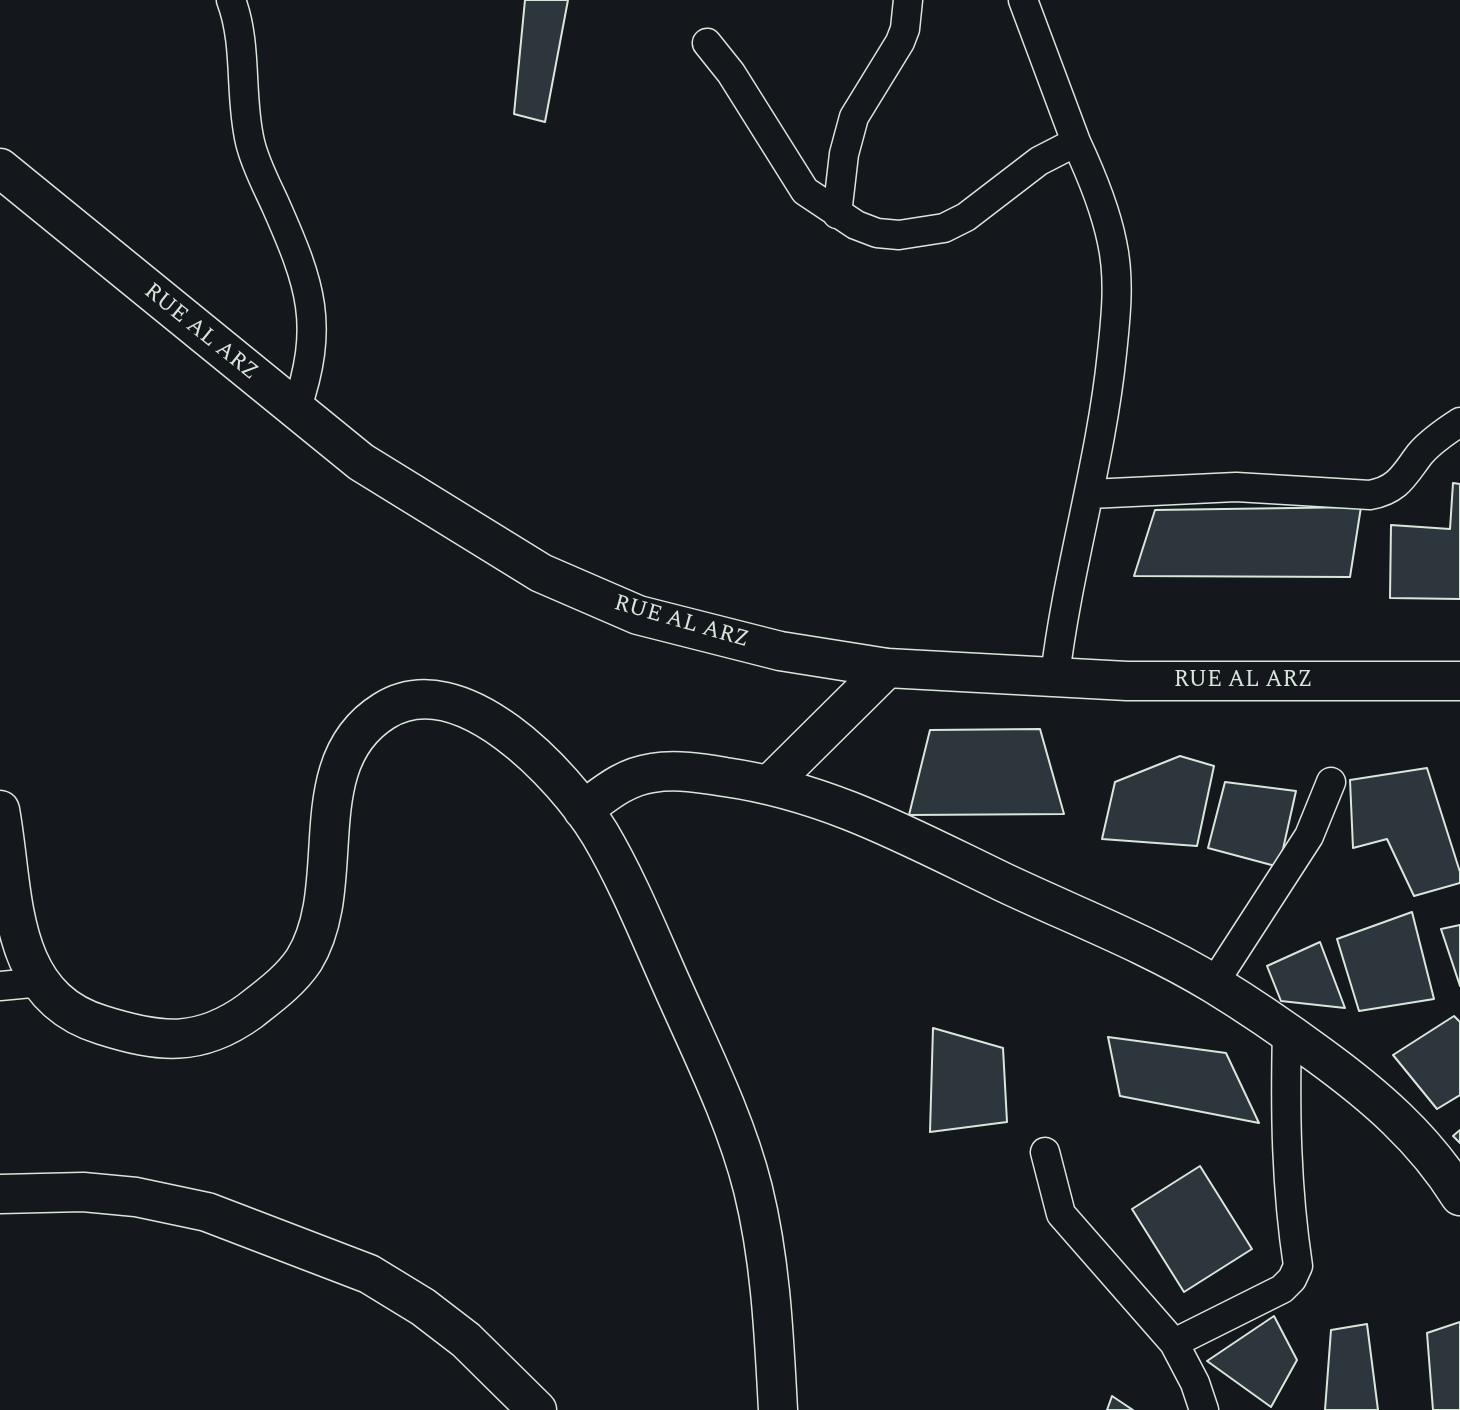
<!DOCTYPE html>
<style>
body{margin:0}
canvas{display:block;background:#14181c}
</style>
<canvas width="1460" height="1410"></canvas>
<script>
const context = document.querySelector('canvas').getContext('2d');
context.lineJoin = 'round';
function fillPath(path, color) { context.fillStyle = color; context.fill(path, 'evenodd'); }
function strokePath(path, color, width, dash) { context.strokeStyle = color; context.lineWidth = width; context.lineCap = dash ? 'butt' : 'round'; context.setLineDash(dash || []); context.stroke(path); }
function label(font, color, halo, rows, align = 'center') {
  context.font = font + ' Spectral,serif'; context.lineWidth = 5; context.setLineDash([]); context.textBaseline = 'middle'; context.strokeStyle = halo; context.fillStyle = color; for (const [text, x, y, turn = 0] of rows) {
    context.save(); context.translate(x, y); context.rotate((+turn || 0) * Math.PI / 180); context.textAlign = isNaN(turn) ? turn : align; if (halo) context.strokeText(text, 0, 0); context.fillText(text, 0, 0); context.restore();
  }
}
const building = new Path2D(`
 M525,0H568L545,122L514,114Z
 M1453,483L1460,484V599L1390,598L1391,525L1450,529Z
 M1361,507L1350,577L1134,576L1155,510Z
 M1040,729L1064,814L909,815L930,730Z
 M1180,756L1214,766L1197,846L1102,839L1115,782Z
 M1427,768L1460,872V883L1414,896L1387,839L1353,848L1350,780Z
 M1225,782L1296,791L1279,867L1208,848Z
 M1412,912L1434,999L1359,1011L1337,939Z
 M1460,925V986L1441,929Z
 M1320,942L1345,1008L1281,1001L1267,966Z
 M1454,1016L1460,1022V1095L1437,1109L1393,1055Z
 M933,1028L1003,1048L1007,1122L930,1132Z
 M1108,1037L1226,1053L1259,1123L1120,1096Z
 M1460,1130V1143L1453,1136Z
 M1200,1166L1252,1249L1184,1292L1132,1209Z
 M1274,1316L1297,1360L1271,1407L1207,1361Z
 M1460,1322V1410H1433L1427,1333Z
 M1367,1324L1378,1410H1325L1331,1330Z
 M1112,1396L1133,1410H1107Z`);
fillPath(building, '#2c363c');
strokePath(building, '#d8e6dc', 2);
const street = new Path2D(`
 M231,0C248,45 239,96 250,142C255,164 267,186 276,206C311,285 325,325 296,410
 M1023,0L1076,142
 M707,43L731,73L805,191L856,225L877,233L899,235L944,228L966,217L1039,161L1076,142C1091,174 1105,207 1112,242C1120,278 1116,316 1112,353C1101,462 1068,567 1055,676
 M837,214L844,154L854,117L900,42L905,29L908,0
 M1090,494L1236,487L1370,495C1398,490 1404,475 1420,454C1431,441 1446,431 1460,422
 M1214,983L1309,836L1331,782
 M0,986L42,982
 M1045,1152L1061,1214L1174,1343L1195,1383L1204,1410
 M1174,1343L1282,1289L1292,1279L1298,1266C1286,1187 1285,1111 1287,1032`);
const secondary = new Path2D(`
 M771,783L887,668
 M0,810C15,891 5,996 102,1025C159,1043 199,1048 250,1011C269,996 290,981 304,960C351,884 299,764 384,711C460,663 564,775 600,834C629,883 651,939 674,990C703,1055 736,1121 753,1189C771,1262 774,1336 778,1410
 M583,810C605,794 624,777 652,773C676,769 701,773 725,777C830,792 911,838 1005,883C1075,916 1148,944 1214,984C1250,1006 1285,1030 1319,1055C1374,1095 1424,1138 1460,1196
 M0,1194L83,1192L136,1197L207,1212L369,1274L423,1307L466,1340L537,1410`);
const primary = new Path2D(`
 M0,168L361,462L541,573L638,615L780,651L887,668L1127,681H1460`);
strokePath(street, '#d8e6dc', 31);
strokePath(secondary, '#d8e6dc', 41);
strokePath(primary, '#d8e6dc', 41);
strokePath(street, '#14181c', 28);
strokePath(secondary, '#14181c', 38);
strokePath(primary, '#14181c', 38);
label('23px', '#d8e6dc', '#14181c', [
 ["RUE AL ARZ",200,333,39],
 ["RUE AL ARZ",681,623,16],
 ["RUE AL ARZ",1243,681]
]);
</script>
